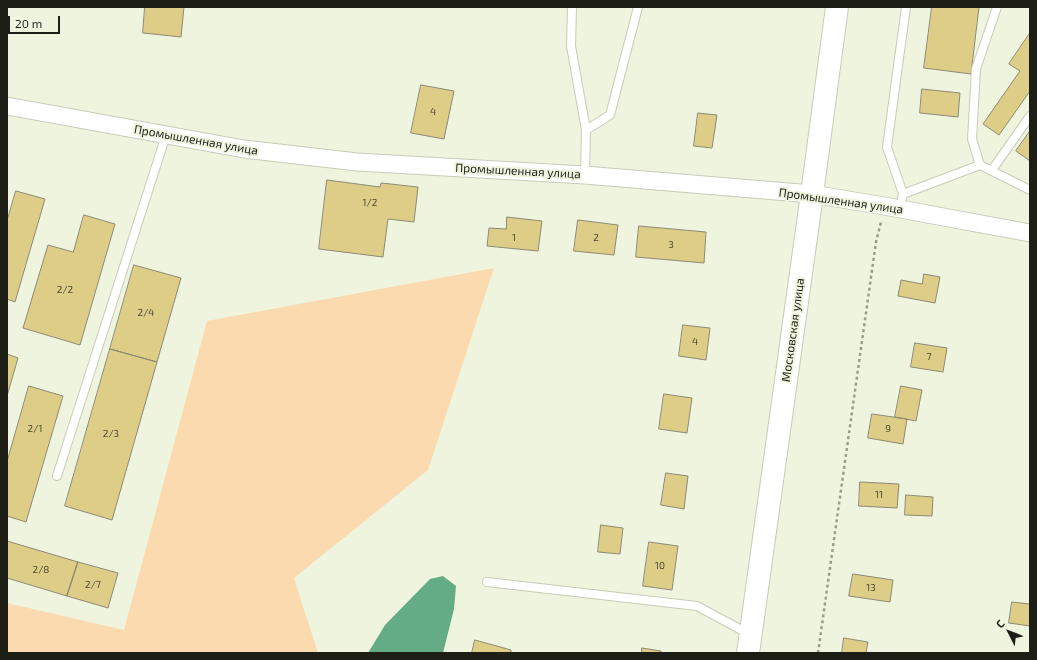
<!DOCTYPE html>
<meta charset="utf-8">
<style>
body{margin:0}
#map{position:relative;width:1037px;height:660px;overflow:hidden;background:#eff4df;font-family:"Exo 2",sans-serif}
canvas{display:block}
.frame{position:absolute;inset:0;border:8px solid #1d1f17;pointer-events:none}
.north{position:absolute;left:989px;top:612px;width:40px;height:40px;-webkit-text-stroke:3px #eff4df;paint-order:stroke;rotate:312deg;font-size:11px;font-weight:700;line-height:16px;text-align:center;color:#1d1f17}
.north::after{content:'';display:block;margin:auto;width:14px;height:18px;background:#1d1f17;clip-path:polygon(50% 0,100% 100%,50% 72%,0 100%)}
.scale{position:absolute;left:8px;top:16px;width:52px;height:18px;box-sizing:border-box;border:2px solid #1d1f17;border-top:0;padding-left:5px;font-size:12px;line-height:14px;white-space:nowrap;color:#1d1f17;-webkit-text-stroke:3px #eff4df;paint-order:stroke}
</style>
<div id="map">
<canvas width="1037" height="660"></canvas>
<div class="frame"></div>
<div class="north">С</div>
<div class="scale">20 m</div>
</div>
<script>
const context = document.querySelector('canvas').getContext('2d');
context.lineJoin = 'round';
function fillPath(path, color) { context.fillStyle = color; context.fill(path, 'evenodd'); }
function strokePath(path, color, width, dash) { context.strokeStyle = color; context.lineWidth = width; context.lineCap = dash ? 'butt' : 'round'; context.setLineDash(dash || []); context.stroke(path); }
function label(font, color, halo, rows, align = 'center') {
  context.font = font + ' "Exo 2",sans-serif'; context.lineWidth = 4; context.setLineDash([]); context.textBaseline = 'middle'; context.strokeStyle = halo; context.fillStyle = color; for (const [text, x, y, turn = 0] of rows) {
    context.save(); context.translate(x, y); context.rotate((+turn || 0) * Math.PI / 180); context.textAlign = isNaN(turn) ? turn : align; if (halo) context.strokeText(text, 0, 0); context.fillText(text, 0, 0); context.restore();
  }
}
fillPath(new Path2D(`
 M494,268L428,470L294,578L318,653H7V603L124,630L207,321Z`), '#fbdaaf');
fillPath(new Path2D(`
 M443,576L456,586L454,609L443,653H368L385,625L430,579Z`), '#64ac86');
const building = new Path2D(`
 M145,7H184L181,37L143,33Z
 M932,7H979L971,74L924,68Z
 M1030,33V91L999,135L983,124L1020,71L1009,64Z
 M421,85L454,91L444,139L411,133Z
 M922,89L960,93L958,117L920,113Z
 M698,113L717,115L712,148L694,146Z
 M1030,131V161L1016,151Z
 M327,180L380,187L381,183L418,187L414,222L388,219L383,257L319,249Z
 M16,191L45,199L15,302L7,299V221Z
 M84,215L115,224L80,345L23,328L48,245L73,252Z
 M507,217L542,221L538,251L487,246L489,228L506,229Z
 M578,220L618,225L614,255L574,251Z
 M639,226L706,232L704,263L636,257Z
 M134,265L181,278L157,362L110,349Z
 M924,274L940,277L935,303L898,296L901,280L922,284Z
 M683,325L710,328L706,360L679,356Z
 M915,343L947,348L943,372L911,367Z
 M110,349L157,362L112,520L65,506Z
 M7,354L18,358L7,396Z
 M29,386L63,396L26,522L7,516V462Z
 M901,386L922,390L916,421L895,417Z
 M664,394L692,398L687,433L659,429Z
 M872,414L907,419L903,444L868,438Z
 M666,473L688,476L684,509L661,505Z
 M860,482L899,484L897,508L859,506Z
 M906,495L933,497L932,516L905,515Z
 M601,525L623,528L620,554L598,552Z
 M7,541L78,562L67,596L7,578Z
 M649,542L678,546L672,590L643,586Z
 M78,562L118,573L108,608L67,596Z
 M853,574L893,580L890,602L849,596Z
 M1012,602L1030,604V626L1009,623Z
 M844,638L868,642L866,653H842Z
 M475,640L511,650V653H472Z
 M642,648L661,651V653H642Z`);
fillPath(building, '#decd87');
strokePath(building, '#8d8976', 1);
const service = new Path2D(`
 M572,7L571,46L586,130L585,175
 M586,130L610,115L638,7
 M980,165L1030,190
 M992,170L1030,116
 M903,194L980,165L972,139L976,69L997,7
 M902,198L903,194L887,147L906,7
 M57,476L166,135
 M487,582L697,606L749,634`);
const minor = new Path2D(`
 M7,106L244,149L357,162L585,175L812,194L884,206L1030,233`);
const trunk = new Path2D(`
 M748,653L812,194L837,7`);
strokePath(service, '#c7ccb7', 10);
strokePath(minor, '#c7ccb7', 19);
strokePath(trunk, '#c7ccb7', 24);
strokePath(new Path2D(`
 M818,653L876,242L881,222`), '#999d8d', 2.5, [3, 3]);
strokePath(service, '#fff', 8);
strokePath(minor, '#fff', 17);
strokePath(trunk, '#fff', 22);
label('10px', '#4d4a33', null, [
 ["4",433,112],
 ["1/2",370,203],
 ["1",514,238],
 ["2",596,238],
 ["3",671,245],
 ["2/2",65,290],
 ["2/4",146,313],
 ["4",695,342],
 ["7",929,357],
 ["2/1",35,429],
 ["9",888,429],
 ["2/3",111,434],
 ["11",879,495],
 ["10",660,566],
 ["2/8",41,570],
 ["2/7",93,585],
 ["13",871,588]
]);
label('12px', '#1d1f17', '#eff4df', [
 ["Промышленная улица",196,140,10],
 ["Промышленная улица",518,171,3],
 ["Промышленная улица",841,201,8],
 ["Московская улица",793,330,-82]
]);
</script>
